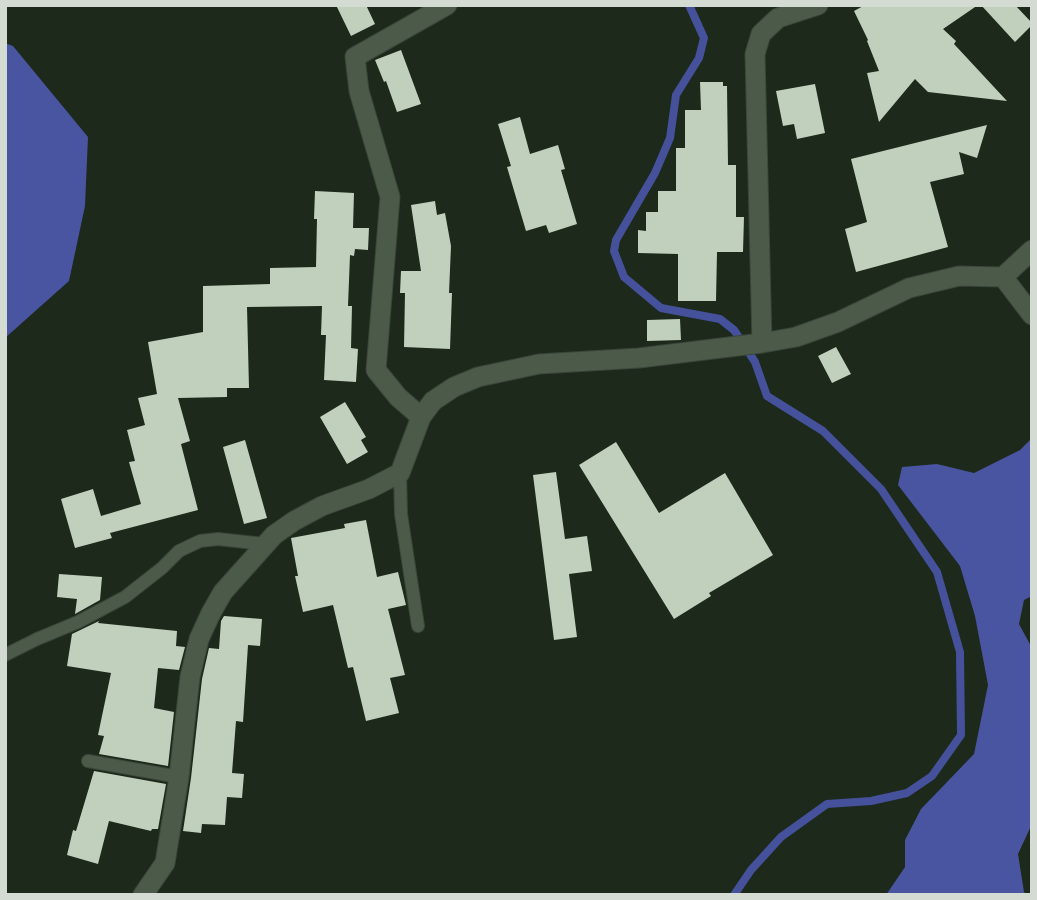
<!DOCTYPE html>
<style>
body{margin:0}
#map{position:relative;width:1037px;height:900px;overflow:hidden;background:#1c291b;font-family:Mulish,sans-serif}
canvas{display:block}
.frame{position:absolute;inset:0;border:7px solid #d3dbd2;pointer-events:none}
</style>
<div id="map">
<canvas width="1037" height="900"></canvas>
<div class="frame"></div>
</div>
<script>
const context = document.querySelector('canvas').getContext('2d');
context.lineJoin = 'round';
function fillPath(path, color) { context.fillStyle = color; context.fill(path, 'evenodd'); }
function strokePath(path, color, width, dash) { context.strokeStyle = color; context.lineWidth = width; context.lineCap = dash ? 'butt' : 'round'; context.setLineDash(dash || []); context.stroke(path); }
fillPath(new Path2D(`
 M5,43L13,46L88,137L85,206L69,281L5,338Z
 M1032,438V596L1024,600L1019,624L1032,648V824L1018,854L1024,892L1027,895H886L905,867V840L921,809L974,754L988,685L975,616L960,566L898,485L902,467L937,464L974,473L1020,450Z`), '#4955a0');
strokePath(new Path2D(`
 M689,5L704,38L699,58L676,95L670,138L655,173L616,240L614,251L624,277L661,308L720,319L734,330L755,362L767,396L823,431L881,489L937,572L960,652L961,735L932,776L907,793L871,801L827,804L781,837L751,870L734,895`), '#45519b', 8);
fillPath(new Path2D(`
 M336,5H366L375,24L351,36Z
 M865,5H978L943,29L956,41L954,44L1007,101L928,92L915,79L879,122L867,73L879,71L867,41L868,40L854,11Z
 M981,5H1015L1032,23V25L1015,42Z
 M401,50L421,104L397,112L386,81L384,82L375,60Z
 M700,82H723V86H727L728,165H736V217H744L743,252H717L716,301H678V254L638,253V230L646,231V212H658V191H676V148H685V110H701Z
 M815,84L825,133L797,139L794,124L783,126L776,91Z
 M520,117L530,154L558,145L565,169L561,170L577,224L549,233L546,225L526,231L507,167L511,166L498,124Z
 M987,125L977,158L959,152L964,174L930,182L948,247L856,272L845,229L867,222L851,159Z
 M315,191L354,193L353,228H369L368,250L355,249L354,256L350,255L348,306H352L351,348L358,349L356,382L324,380L326,335H321L322,306L247,307L249,388H227V397L178,398L190,441L181,444L198,510L110,533L112,538L75,548L61,499L93,489L101,516L141,504L129,462L135,461L127,430L145,425L138,398L157,394L148,342L203,332V286L270,284V268L316,267L317,219H314Z
 M435,201L437,215L445,213L451,246L449,293H452L450,349L404,347L405,293H400L401,271H421L411,205Z
 M680,319L681,340L647,341V320Z
 M836,347L851,374L832,383L818,356Z
 M345,402L366,437L361,440L368,452L347,464L320,417Z
 M245,440L267,518L244,524L223,447Z
 M616,442L659,513L725,473L773,555L709,593L711,596L674,619L579,465Z
 M556,472L565,539L587,536L592,571L569,574L577,637L554,640L533,475Z
 M366,520L377,577L398,572L406,605L388,609L405,675L390,678L399,713L366,721L353,667L348,668L333,605L303,612L295,576H298L291,538L345,528L344,524Z
 M59,574L102,577L100,600L75,614L77,599L57,597Z
 M224,616L262,619L260,646L248,645L243,722L236,721L232,773L244,774L242,798L227,797L225,825L202,824L201,833L183,831L191,778L202,679L209,648L219,649L221,621Z
 M99,621L98,623L177,631L176,646L185,647L179,670L158,668L154,708L174,712L168,766L99,754L104,736L98,735L111,673L67,666L72,634Z
 M94,771L166,784L158,829H152L151,831L109,821L98,864L67,855L73,830L76,831Z`), '#c0d0bd');
const service = new Path2D(`
 M400,473L401,514L418,626
 M5,655L37,639L78,622L125,597L162,568L179,551L200,541L218,539L264,544
 M88,761L179,777`);
const minor = new Path2D(`
 M1003,277L1032,315
 M762,343L755,54L761,34L778,18L818,5
 M421,417L398,397L376,370L390,197L359,91L355,57L447,5
 M143,895L165,863L179,777L190,677L199,639L211,613L223,592L274,535L294,521L322,506L369,489L400,473L421,417L433,401L454,387L478,377L539,364L639,358L762,343L796,337L838,322L909,288L959,276L1003,277L1032,250`);
strokePath(service, '#3b463a', 14);
strokePath(minor, '#3b463a', 21);
strokePath(service, '#4c5a4a', 12);
strokePath(minor, '#4c5a4a', 19);
</script>
